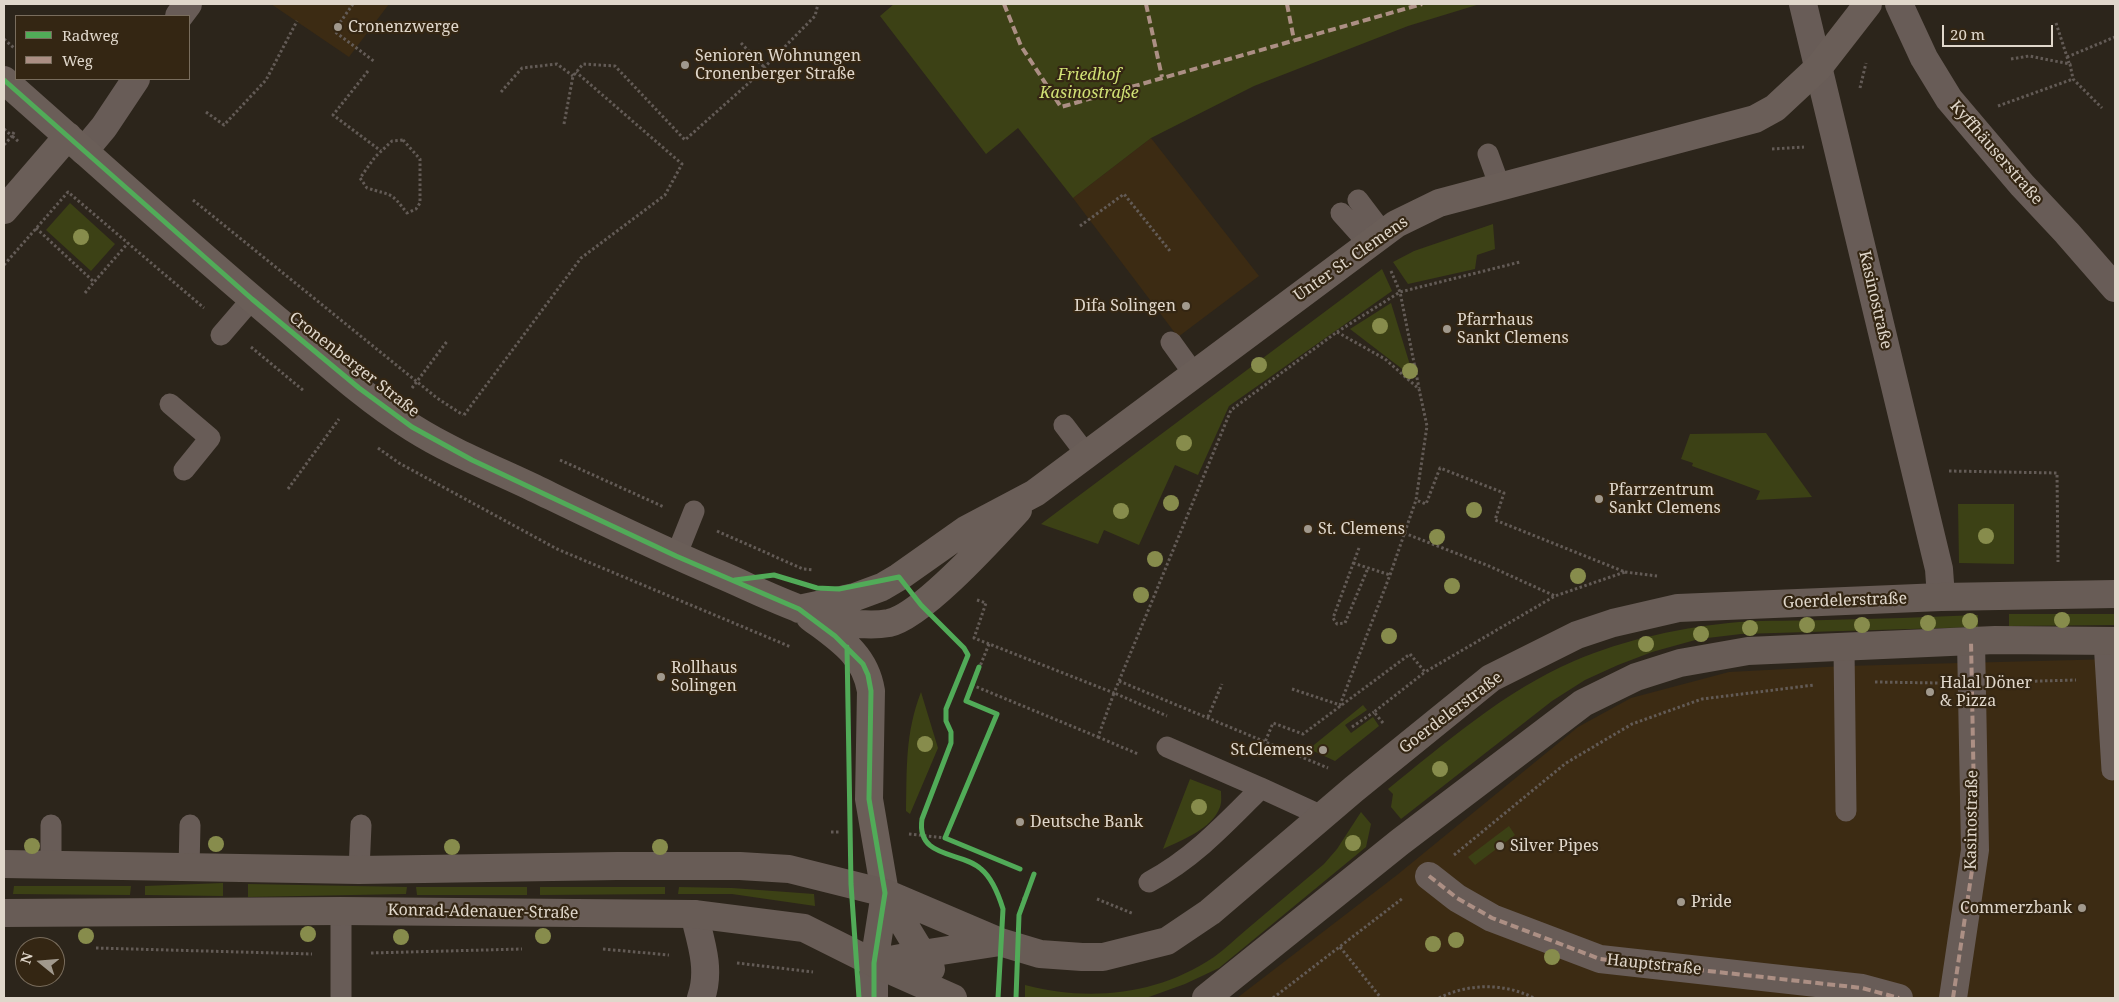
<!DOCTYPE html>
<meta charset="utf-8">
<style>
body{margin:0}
#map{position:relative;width:2119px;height:1002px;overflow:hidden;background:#2c251b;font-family:"Noto Serif",serif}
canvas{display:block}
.frame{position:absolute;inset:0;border:5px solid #e0d7cb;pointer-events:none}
.legend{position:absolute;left:15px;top:15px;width:175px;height:65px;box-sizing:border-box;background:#342613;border:1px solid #796d5d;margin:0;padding:6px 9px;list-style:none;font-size:15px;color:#e0d7cb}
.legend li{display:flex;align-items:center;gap:10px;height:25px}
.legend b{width:25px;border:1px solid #796d5d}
.north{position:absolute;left:15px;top:937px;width:50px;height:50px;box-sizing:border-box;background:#342613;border:1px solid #796d5d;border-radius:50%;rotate:287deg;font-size:14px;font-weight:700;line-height:20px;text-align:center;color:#e0d7cb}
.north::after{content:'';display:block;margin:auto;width:18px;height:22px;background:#a1998d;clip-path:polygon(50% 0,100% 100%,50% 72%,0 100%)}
.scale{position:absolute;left:1942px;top:25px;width:111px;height:22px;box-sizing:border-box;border:2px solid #e0d7cb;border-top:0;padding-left:6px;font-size:15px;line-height:18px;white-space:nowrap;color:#e0d7cb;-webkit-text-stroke:4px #342613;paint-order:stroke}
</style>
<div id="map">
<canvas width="2119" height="1002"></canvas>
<div class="frame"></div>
<ul class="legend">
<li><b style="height:6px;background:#51ab58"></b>Radweg</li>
<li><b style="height:6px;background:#ac8f84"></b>Weg</li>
</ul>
<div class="north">N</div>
<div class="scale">20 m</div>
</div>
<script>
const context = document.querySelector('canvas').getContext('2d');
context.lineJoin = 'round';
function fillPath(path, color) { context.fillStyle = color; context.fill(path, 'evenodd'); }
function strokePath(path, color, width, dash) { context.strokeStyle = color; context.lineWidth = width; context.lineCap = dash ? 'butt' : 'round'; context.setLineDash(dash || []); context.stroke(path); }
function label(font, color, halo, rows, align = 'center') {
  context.font = font + ' "Noto Serif",serif'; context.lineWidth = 4.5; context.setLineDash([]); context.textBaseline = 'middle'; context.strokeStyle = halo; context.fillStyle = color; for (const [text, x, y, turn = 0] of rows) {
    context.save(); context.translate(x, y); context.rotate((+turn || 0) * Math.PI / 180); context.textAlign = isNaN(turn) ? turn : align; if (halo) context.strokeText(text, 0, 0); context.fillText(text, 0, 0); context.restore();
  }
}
fillPath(new Path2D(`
 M271,4H389L349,57Z
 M1151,138L1259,276L1178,337L1073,198Z
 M2115,659V998H1237L1397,875L1578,727L1631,698L1729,672L1845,666Z`), '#3c2b13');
fillPath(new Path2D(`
 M894,4H1480L1408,26L1254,86L1151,138L1073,198L1018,128L986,154L880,16Z
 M70,203L115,244L91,271L46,230Z
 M1493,224L1495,249L1477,255L1475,269L1408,284L1393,262L1414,251Z
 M1382,269L1392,291L1229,406L1198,475L1175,465L1139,545L1104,530L1098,544L1041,524Z
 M1391,303L1414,378L1350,329Z
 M1766,433L1812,497L1756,500L1760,491L1692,466L1693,463L1681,459L1690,434Z
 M1958,504H2014V564L1959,563Z
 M2009,614H2115V625L2009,626Z
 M1978,615V627L1741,634L1699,639L1652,652L1618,665L1585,680L1552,701L1401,819L1391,807L1393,794L1388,789C1445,743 1506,690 1574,661C1625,639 1684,627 1739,622C1768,620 1798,621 1826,620C1877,619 1927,617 1978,615Z
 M921,692L938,748L910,814L906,811C907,767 905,734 921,692Z
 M1363,705L1367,710L1345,725L1351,733L1373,717L1379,726L1335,761L1309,749Z
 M1190,779L1221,791C1221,796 1222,802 1220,807C1212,829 1182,840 1163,849Z
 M1361,812L1371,824L1366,847L1219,968L1185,984L1146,998H1025V985C1089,1002 1158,995 1214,957C1225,949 1235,939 1246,930C1272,908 1298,886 1324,864L1337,849Z
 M1509,826L1515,835L1475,865L1468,857Z
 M223,883V896L145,895V886Z
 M248,884L407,887L406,894L248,897Z
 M14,886H131L130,895L13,894Z
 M416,887H527V895H417Z
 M540,887H665V894L540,895Z
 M679,887L732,888L814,894L815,906L732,894H678Z`), '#3c4115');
strokePath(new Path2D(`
 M353,4L334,31L375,62
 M2056,23L2069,63
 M4,39L14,48
 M741,43L764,67
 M2067,57L2115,37
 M2011,59L2029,56L2070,64L2073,79L2102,108
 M368,71L333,115L381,151
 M1860,88L1866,63
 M501,92L522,68L557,64L573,76
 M1998,106L2073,79
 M206,112L224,125L266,80L297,21
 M564,124L573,76L583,64L615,66L685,140L751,81L815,16L818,4
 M4,129L12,136L4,145
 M14,132L12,136L19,142
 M403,140L420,159V203L416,209L407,213C390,191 392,196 367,188L360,178L375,157L392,141Z
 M1772,149L1804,147
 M193,200L437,398L463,415
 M1080,226L1124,194L1170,251
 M36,228L94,282L128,243
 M4,265L68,192L204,308
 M1391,271L1400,292L1419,388
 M85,293L94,282
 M1337,332L1400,292L1520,262
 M251,347L304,391
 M412,388L448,340
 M464,415L581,258L665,195L682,164L576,72
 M378,448L399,463L557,549L791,647
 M560,460L664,507
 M1949,471L2057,473L2058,562
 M288,489L339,419
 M717,531L803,569L813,570
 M1404,533L1489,566L1555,596
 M1359,548L1333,618L1337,624L1345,623L1368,568
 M1353,563L1390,575
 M1625,572L1657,576
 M977,600L986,603L974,638L1114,693L1119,681L1328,768
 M989,644L966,701L990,711
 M1119,681L1231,410L1337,332L1385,359L1419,389L1427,426L1416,500L1426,504L1440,468L1504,493L1495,520L1625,572L1555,596L1425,672L1410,654L1303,734L1273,723L1265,742
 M1875,682L1939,683
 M2005,682L2076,680
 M972,685L1098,737L1114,693L1167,716
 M1292,689L1340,705L1390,575L1416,500
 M1208,717L1222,684
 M1383,723L1374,712L1425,672
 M1352,727L1374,712
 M1098,737L1138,754
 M948,830L945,838L1020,869
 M831,832H841
 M909,834L945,838
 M1454,855L1566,763L1632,724L1702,699L1814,685
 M1097,899L1134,914
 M1019,914L1025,895
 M1340,947L1381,998
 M96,948L312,954
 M603,949L669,955
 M371,953L522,949
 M737,963L813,972
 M1273,998L1403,898
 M1439,998C1469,983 1504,983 1534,998`), '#635b56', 3, [2.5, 2.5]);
strokePath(new Path2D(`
 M1488,154L1500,187
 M1358,200L1383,233
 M1341,213L1368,243
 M221,335L252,299
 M1171,342L1194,374
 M170,404L210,438L184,470
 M1064,425L1086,454
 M676,556L694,511
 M2104,641L2112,770
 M1844,648L1846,811
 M1167,747L1261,788
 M51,865V825
 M189,868L190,825
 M359,870L361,825
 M1149,882C1194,858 1226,823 1261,788L1322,816
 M341,911V998`), '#685c57', 21);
strokePath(new Path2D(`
 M1803,4L1939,569L1941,597
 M1899,4L1924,58L1949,99L2022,185L2067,233L2115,288
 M179,16L188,4
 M84,151L104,127L136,79
 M1429,876L1457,898L1492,918L1600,959L1862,988L1899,998
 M694,914C701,942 711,970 701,998
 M874,963V998
 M1953,998L1975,850L1971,641`), '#685c57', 28);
strokePath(new Path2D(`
 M4,80C96,161 188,245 282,324C324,360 366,399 413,428C451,452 494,469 534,488C596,518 657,548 719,574C767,594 836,633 889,623C922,616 993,537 1018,510
 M4,210L68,136
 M799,609L855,597L882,587L899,577L967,529L1035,493L1396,224L1439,203L1755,119L1775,108L1819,67L1868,4
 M810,617C839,639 865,654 871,691L869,799L885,893`), '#6a5e58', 28);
strokePath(new Path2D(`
 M4,864L359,870L617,866H740L789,869L885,893L1000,942L1040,954L1082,957H1103L1167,941L1210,912L1354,789L1491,678L1577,635L1613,623L1678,608L1941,597L2115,594
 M885,893L931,969
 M4,913L341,911L694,914L804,928L874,963L953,998
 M874,963L922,954L1000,942
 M874,963L885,893
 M1206,998L1400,842L1583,703L1636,677L1680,663L1748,651L1995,640L2115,641`), '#685c56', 28);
strokePath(new Path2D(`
 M1004,4L1021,46L1061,107L1422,4
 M1146,4L1162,77
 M1287,4L1294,40
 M1429,876L1457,898L1492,918L1600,959L1862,988L1899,998
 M1953,998L1975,850L1971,641`), '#ac8f84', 4, [8, 4]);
strokePath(new Path2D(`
 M4,80L252,299L359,388L412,427L472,460L676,556L799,609L835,636L863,664L868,675L871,691L869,799L885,893L874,963V998
 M735,580L774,575L817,588L839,589L899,577L921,605L964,648L968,655L946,709V721L951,732V743L922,819C916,859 962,851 981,869C992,878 999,896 1003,909L998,998
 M847,647L851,884L859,998
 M979,667L966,701L997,714L945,838L1020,869
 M1016,998L1019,915L1034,874`), '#51ab58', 5);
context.fillStyle = '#878c4c';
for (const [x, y] of [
 [81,237],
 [1380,326],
 [1259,365],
 [1410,371],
 [1184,443],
 [1171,503],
 [1474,510],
 [1121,511],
 [1986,536],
 [1437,537],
 [1155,559],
 [1578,576],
 [1452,586],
 [1141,595],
 [2062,620],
 [1970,621],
 [1928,623],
 [1807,625],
 [1862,625],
 [1750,628],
 [1701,634],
 [1389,636],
 [1646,644],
 [925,744],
 [1440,769],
 [1199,807],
 [1353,843],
 [216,844],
 [32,846],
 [452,847],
 [660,847],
 [308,934],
 [86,936],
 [543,936],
 [401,937],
 [1456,940],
 [1433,944],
 [1552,957]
]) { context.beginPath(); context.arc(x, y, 8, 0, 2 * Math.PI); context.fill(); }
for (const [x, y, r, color] of [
 [338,27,5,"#a1998d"],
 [685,65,5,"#a1998d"],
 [1186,306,5,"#a1998d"],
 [1447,329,5,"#a1998d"],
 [1599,499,5,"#a1998d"],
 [1308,529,5,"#a1998d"],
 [661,677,5,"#a1998d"],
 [1930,692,5,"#a1998d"],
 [1323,750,5,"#a1998d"],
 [1020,822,5,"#a1998d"],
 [1500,846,5,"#a1998d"],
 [1681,902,5,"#a1998d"],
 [2082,908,5,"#a1998d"]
]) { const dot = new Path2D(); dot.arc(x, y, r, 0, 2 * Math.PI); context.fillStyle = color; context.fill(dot); strokePath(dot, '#342613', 2); }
label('16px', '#e0d7cb', '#342613', [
 ["Cronenzwerge",348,27],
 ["Senioren Wohnungen",695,56],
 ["Cronenberger Straße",695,74],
 ["Difa Solingen",1176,306,"right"],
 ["Pfarrhaus",1457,320],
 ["Sankt Clemens",1457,338],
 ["Pfarrzentrum",1609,490],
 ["Sankt Clemens",1609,508],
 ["St. Clemens",1318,529],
 ["Rollhaus",671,668],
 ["Solingen",671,686],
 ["Halal Döner",1940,683],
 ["& Pizza",1940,701],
 ["St.Clemens",1313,750,"right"],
 ["Deutsche Bank",1030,822],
 ["Silver Pipes",1510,846],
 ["Pride",1691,902],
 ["Commerzbank",2072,908,"right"]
], 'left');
label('italic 16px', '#d1e175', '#342613', [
 ["Friedhof",1089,75],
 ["Kasinostraße",1089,93]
]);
label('16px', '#e0d7cb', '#342613', [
 ["Kyffhäuserstraße",1996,153,49],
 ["Unter St. Clemens",1351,259,-35],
 ["Kasinostraße",1875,300,77],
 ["Cronenberger Straße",354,365,38],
 ["Goerdelerstraße",1845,601,-2],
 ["Goerdelerstraße",1451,713,-37],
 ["Kasinostraße",1972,820,-89],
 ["Konrad-Adenauer-Straße",483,912,1],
 ["Hauptstraße",1654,965,6]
]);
</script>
